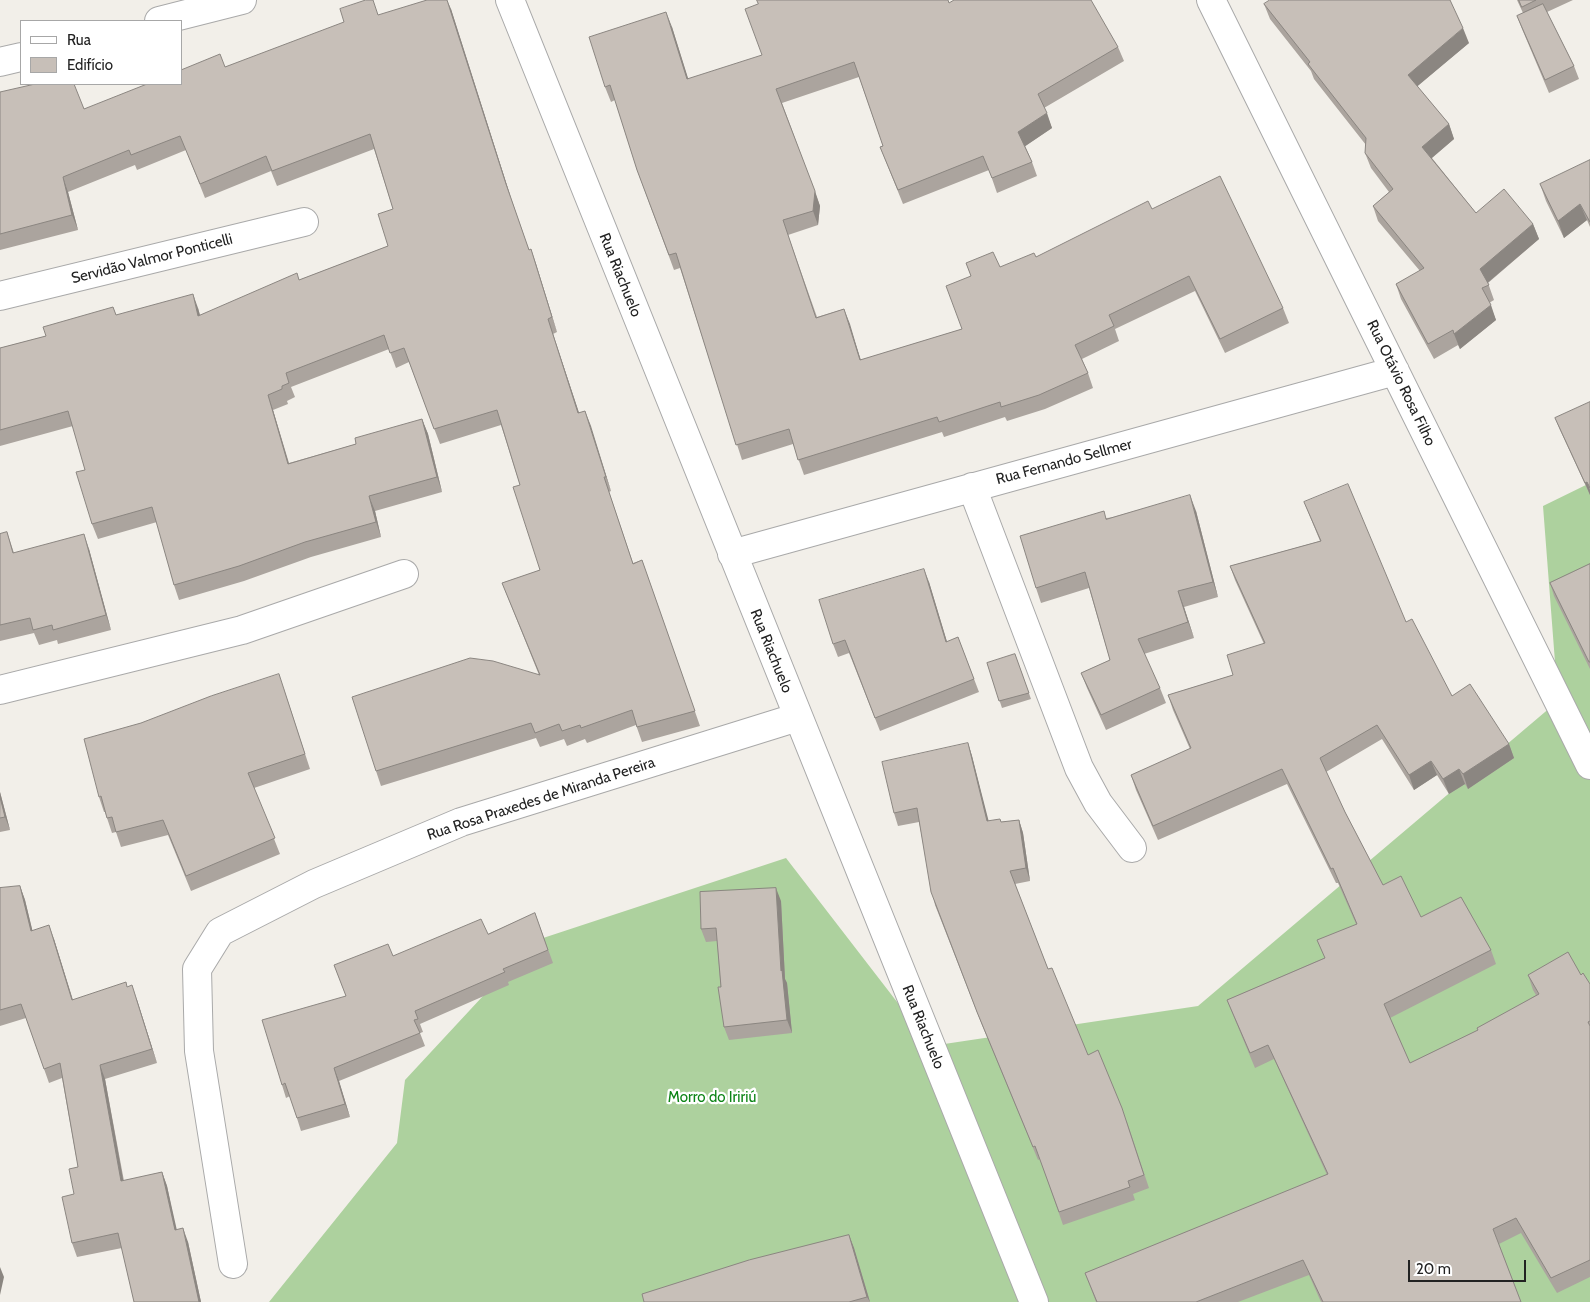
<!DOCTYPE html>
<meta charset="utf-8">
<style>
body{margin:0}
#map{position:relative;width:1590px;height:1302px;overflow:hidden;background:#f2efe9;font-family:Cabin,sans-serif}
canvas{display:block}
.legend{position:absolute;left:20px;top:20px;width:162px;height:65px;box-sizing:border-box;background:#fff;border:1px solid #a7a7a7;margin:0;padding:6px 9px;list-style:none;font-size:15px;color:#222}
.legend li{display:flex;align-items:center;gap:10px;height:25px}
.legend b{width:25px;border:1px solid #a7a7a7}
.scale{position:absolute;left:1408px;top:1260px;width:118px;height:22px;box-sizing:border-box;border:2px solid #222;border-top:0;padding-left:6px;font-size:15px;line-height:18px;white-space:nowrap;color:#222;-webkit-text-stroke:4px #fff;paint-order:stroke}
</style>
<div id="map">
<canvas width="1590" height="1302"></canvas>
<ul class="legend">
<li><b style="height:6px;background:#fff"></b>Rua</li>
<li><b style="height:14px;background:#c7bfb8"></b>Edifício</li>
</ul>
<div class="scale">20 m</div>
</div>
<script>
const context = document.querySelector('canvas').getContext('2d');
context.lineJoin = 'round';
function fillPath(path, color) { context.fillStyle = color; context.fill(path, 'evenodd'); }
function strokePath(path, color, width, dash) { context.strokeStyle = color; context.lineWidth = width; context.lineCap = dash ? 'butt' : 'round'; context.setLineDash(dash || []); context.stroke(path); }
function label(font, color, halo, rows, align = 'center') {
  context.font = font + ' Cabin,sans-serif'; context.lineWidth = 4.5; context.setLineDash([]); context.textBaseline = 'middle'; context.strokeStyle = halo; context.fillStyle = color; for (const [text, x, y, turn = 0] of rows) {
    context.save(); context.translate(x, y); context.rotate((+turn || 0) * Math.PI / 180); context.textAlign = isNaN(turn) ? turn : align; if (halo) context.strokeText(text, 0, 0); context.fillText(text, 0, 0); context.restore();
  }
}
fillPath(new Path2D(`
 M1590,483V1302H269L397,1143L405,1080L534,941L786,858L931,1046L1198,1006L1558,701L1543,506Z`), '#add19e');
const minor = new Path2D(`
 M510,0L1034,1302
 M1211,0L1590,765
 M159,21L242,0
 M0,62L21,57
 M0,296L304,222
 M972,487L1079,768L1098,803L1132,848
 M732,554L1395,371
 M0,690L242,630L404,574
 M233,1264L199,1051L197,969L220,932L314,884L461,822L798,717`);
strokePath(minor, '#a9a9a9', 30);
strokePath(minor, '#fff', 28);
fillPath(new Path2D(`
 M1517,0H1573L1547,12L1574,66L1579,79L1549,93L1522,29L1517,16L1523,13Z
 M949,3L1118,47L1124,61L1044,108L1052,128L1025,146L1032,162L1037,176L997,193L989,170L903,204L880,147L883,146L859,77L782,103L820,206L818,225L788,235L817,317L844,309L861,360L962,329L971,276L966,263L1000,267L1036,257L1152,209L1283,308L1289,323L1225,353L1195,291L1115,329L1119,341L1082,359L1088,373L1093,388L1045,409L1007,421L1005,417L944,437L942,432L804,475L793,444L742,460L680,268L674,270L637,170L615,100L611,102L605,87L672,27L688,79Z
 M1264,4L1469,43L1417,86L1449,124L1454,139L1432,158L1476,213L1533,224L1539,239L1488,283L1494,300L1489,303L1496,320L1460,349L1458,345L1434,359L1401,299L1396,284L1420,271L1378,221L1373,206L1389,192L1371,168L1365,153L1366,145L1314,79L1311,71L1270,19Z
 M451,9L511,198L529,250L531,249L536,264L557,332L553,334L579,413L585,411L611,491L609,492L633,563L642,560L700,726L642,742L636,725L587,743L585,739L567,746L564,739L540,747L536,738L381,786L376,771L539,675L502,583L540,570L520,485L501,425L440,444L409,362L396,368L389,349L291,387L295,397L287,401L288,404L273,410L289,463L356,444L422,419L428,434L442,492L375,511L381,537L311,557L244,581L179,600L174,585L157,522L98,539L92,524L85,470L73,426L0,446V348L46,336L113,307L116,315L198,308L200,315L299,280L388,246L393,209L374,149L277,186L271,171L205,198L186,150L137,170L135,165L68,192L78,230L0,250V92L84,109L225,67L378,15Z
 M1590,160V227L1587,220L1564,238L1546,201L1540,184Z
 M1590,402V495L1560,430L1555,418Z
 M1304,502L1406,622L1452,696L1509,744L1514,758L1468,789L1465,784L1449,794L1437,775L1414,790L1382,739L1326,772L1345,812L1383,885L1421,917L1491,950L1496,964L1390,1018L1410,1063L1478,1030L1536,995L1533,990L1528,975H1581L1590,984V1277L1557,1293L1521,1233L1499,1244L1521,1302H1321L1309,1275L1238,1302H1096L1085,1273L1327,1175L1274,1059L1255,1068L1233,1015L1227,1000L1324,958L1356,924L1338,883H1336L1287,784L1158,840L1136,790L1131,775L1190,749L1173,710L1168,695L1233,675L1264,644L1235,580L1230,566L1320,541Z
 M1196,511L1218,597L1184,607L1194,638L1144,654L1160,688L1166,703L1106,730L1087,688L1081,673L1110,660L1089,588L1041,603L1036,588L1106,518Z
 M7,532L14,553L89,549L111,630L58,644L57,640L39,645L34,633L0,641V534Z
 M1590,564V669L1554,596L1550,583Z
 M929,582L947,642L958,637L979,692L880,731L849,653L838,657L833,644Z
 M1015,654L1031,699L1002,708L987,663Z
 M284,689L310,769L254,788L280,854L191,891L168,835L121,847L116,832L112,833L105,812H104L99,797Z
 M968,743L972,756L988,821L1001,822L1019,820L1023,833L1030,881L1015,884L1048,969L1088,1055L1127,1122L1149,1188L1133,1194L1135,1200L1063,1225L1040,1159L1038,1160L982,1025L935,905L919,822L898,826L894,813Z
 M0,792L10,830L0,832Z
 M20,886L25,900L32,930L54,939L73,1000L127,987L137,1000L157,1063L105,1079L124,1181L162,1172L167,1186L176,1230L188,1242L201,1302H134L122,1248L77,1257L72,1243L74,1194L78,1167L62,1078L49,1083L26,1018L0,1026V888Z
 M781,901L785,979L787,983L792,1033L729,1040L724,1027L717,941L706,942L701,929Z
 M535,913L553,963L508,982L509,985L420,1024L423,1032L420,1033L425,1046L339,1081L350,1117L301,1131L290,1096L286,1098L282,1085L346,996L334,965L393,956L488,934Z
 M849,1235L854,1248L870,1302H644Z`), '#aba49e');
fillPath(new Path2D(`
 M447,0L451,9L511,198L506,184Z
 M666,12L672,27L693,94L687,79Z
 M1463,28L1469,43L1413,90L1408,75Z
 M1047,113L1052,128L1024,147L1018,132Z
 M1449,124L1454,139L1427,162L1422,147Z
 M63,177L68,192L78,230L72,215Z
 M815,191L820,206L818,225L813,211Z
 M1580,204L1587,220L1564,238L1558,221Z
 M1533,224L1539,239L1486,284L1480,269Z
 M531,249L536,264L557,332L552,317Z
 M193,294L198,308L204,331L198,316Z
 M1491,305L1496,320L1460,349L1454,334Z
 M844,309L850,324L865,375L860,360Z
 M548,319L553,334L584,428L578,413Z
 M268,395L273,410L293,478L288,464Z
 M585,411L591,426L611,491L606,477Z
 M422,419L428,434L442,492L437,477Z
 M1587,482L1590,490V495L1585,483Z
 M1190,495L1196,511L1218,597L1213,582Z
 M369,496L375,511L381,537L376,522Z
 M84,534L89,549L111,630L106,615Z
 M924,569L929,582L951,655L946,642Z
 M1178,591L1184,607L1194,638L1188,622Z
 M968,743L972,756L992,834L987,821Z
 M1509,744L1514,758L1468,789L1463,774Z
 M1431,761L1437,775L1414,790L1409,775Z
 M1459,769L1465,784L1449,794L1443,779Z
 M0,792L10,830L5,817L0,797Z
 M1019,820L1023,833L1030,881L1026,868Z
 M20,886L25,900L36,945L31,931Z
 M776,888L781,901L785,979L787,983L792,1033L787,1020L781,971Z
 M49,925L54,939L77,1014L72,1000Z
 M132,985L137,1000L157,1063L152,1049Z
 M100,1065L105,1079L126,1196L121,1181Z
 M334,1068L339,1081L350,1117L345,1104Z
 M162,1172L167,1186L180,1244L175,1230Z
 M183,1228L188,1242L201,1302H199Z
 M849,1235L854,1248L870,1302L867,1297Z
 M0,1267L4,1277L0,1295Z`), '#8b8681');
const building = new Path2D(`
 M366,0H373L378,15L427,0H447L506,184L529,250L531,249L552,317L548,319L578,413L585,411L606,477H604L633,564L642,560L695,711L637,727L632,710L581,728L580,725L562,731L559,724L535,733L531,723L376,771L352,697L470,658L493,661L540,675L502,583L540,570L513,487L520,485L497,410L434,429L404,348L390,353L384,335L286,373L289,383L282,386V389L268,395L288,464L356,444L355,438L422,419L437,477L369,496L376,522L305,542L239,566L174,585L152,507L92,524L76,472L85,470L68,411L0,430V348L46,336L43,327L113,307L116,315L193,294L198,316L297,273L299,280L388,246L378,214L393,209L370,134L272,171L266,156L200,184L180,136L131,155L129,150L63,177L72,215L0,234V92L35,84H74L84,109L147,84H181V70L220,54L225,67L344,22L340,9Z
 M757,0H948L949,3L954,0H1091L1118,47L1038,94L1047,113L1018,132L1032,162L992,178L983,156L898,190L880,147L883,146L854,62L776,89L815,191L813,211L783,220L816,318L844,309L860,360L962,329L946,286L971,276L966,263L993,252L1000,267L1034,253L1036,257L1148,201L1152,209L1220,176L1283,308L1220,339L1189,276L1109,315L1114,326L1075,345L1088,373L1039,395L1001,407L1000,402L939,422L937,417L798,460L789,429L736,445L676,253L669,255L637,170L610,85L605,87L589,37L666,12L687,79L762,55L745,9L758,4Z
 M1270,0H1450L1463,28L1408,75L1449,124L1422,147L1476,213L1504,189L1533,224L1480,269L1489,285L1482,288L1491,305L1454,334L1453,330L1428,344L1396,284L1424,268L1373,206L1393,189L1365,153L1366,138L1308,64L1310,62L1264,4Z
 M1519,0H1536L1522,7Z
 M1543,4L1574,66L1545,80L1517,16Z
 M1590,160V222L1580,204L1558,221L1540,184Z
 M1590,402V488L1587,482L1585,483L1555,418Z
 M1348,484L1406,622L1412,619L1452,696L1470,684L1509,744L1463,774L1459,769L1443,779L1431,761L1409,775L1377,725L1320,758L1345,812L1383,885L1401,876L1421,917L1461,897L1491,950L1384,1004L1410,1063L1478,1030L1477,1028L1539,994L1528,975L1568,952L1581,975L1583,973L1590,984V1021L1588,1022L1590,1026V1260L1551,1278L1516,1218L1493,1229L1521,1302H1323L1303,1260L1196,1302H1097L1085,1273L1328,1174L1268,1045L1250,1053L1227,1000L1325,958L1317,940L1357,924L1333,868L1331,869L1282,769L1153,826L1131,775L1191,748L1168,695L1233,675L1227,655L1265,643L1230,566L1321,541L1304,502Z
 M1190,495L1213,582L1178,591L1188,622L1138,639L1160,688L1101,715L1081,673L1110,660L1085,572L1036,588L1020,536L1104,511L1106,519Z
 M7,532L13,553L84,534L106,615L53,630L52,625L33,630L30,618L0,625V534Z
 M1590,564V662H1589L1550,583Z
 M924,569L946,642L958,637L974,679L875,718L845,640L833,644L819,600Z
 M1015,654L1029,693L999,701L987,663Z
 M279,674L305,754L248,773L275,838L186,876L163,820L116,832L112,817L107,818L101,796L99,797L84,739L141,723L211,696Z
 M968,743L987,821L1000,819L1001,822L1019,820L1026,868L1010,871L1048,969L1052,968L1088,1055L1098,1050L1122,1108L1144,1175L1128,1181L1130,1187L1059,1212L1035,1146L1033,1147L977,1012L931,892L917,808L894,813L882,762Z
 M0,797L5,817L0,818Z
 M20,886L31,931L49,925L72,1000L126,982L127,987L132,985L152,1049L100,1065L121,1181L162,1172L175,1230L183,1228L199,1302H134L118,1233L72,1243L62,1197L74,1194L69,1169L78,1167L60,1063L44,1069L21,1004L0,1010V888Z
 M776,888L781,971L782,970L787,1020L724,1027L718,987H721L716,928L701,929L700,892Z
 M535,913L548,950L503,969L505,972L415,1011L418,1019L414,1020L420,1033L334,1068L345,1104L297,1118L285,1083L282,1085L262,1020L346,996L334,965L388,944L393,956L481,919L488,934Z
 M849,1235L867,1297L849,1302H644L642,1294L749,1260Z`);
fillPath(building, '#c7bfb8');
strokePath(building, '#8b8681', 1);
label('15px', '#222', '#fff', [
 ["Servidão Valmor Ponticelli",152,259,-14],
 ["Rua Riachuelo",620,275,68],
 ["Rua Otávio Rosa Filho",1401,383,64],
 ["Rua Fernando Sellmer",1064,462,-15],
 ["Rua Riachuelo",771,651,68],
 ["Rua Rosa Praxedes de Miranda Pereira",541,799,-18],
 ["Rua Riachuelo",923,1027,68]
]);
label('15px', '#0c8416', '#fff', [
 ["Morro do Iririú",712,1098]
]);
</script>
